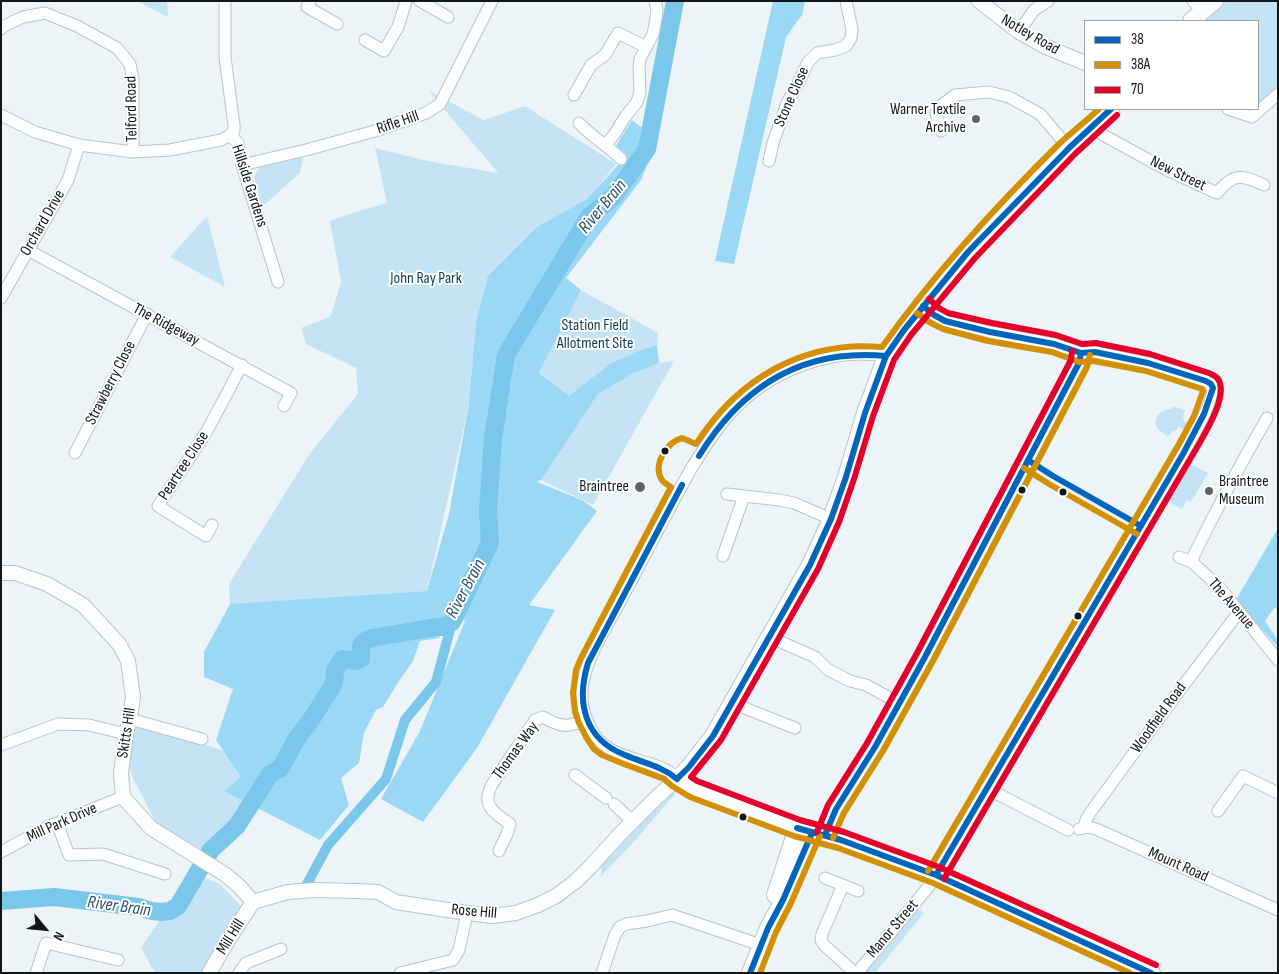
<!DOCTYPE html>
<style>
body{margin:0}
#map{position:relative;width:1279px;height:974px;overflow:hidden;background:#edf4f8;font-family:"Sofia Sans Condensed",sans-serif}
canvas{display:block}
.frame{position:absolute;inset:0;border:2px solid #111618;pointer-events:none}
.legend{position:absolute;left:1084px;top:20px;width:175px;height:90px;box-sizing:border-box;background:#fff;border:1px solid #a0a2a3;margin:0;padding:6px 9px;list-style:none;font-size:15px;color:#111618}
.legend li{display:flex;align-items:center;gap:10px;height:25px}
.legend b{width:25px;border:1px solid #a0a2a3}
.north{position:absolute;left:20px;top:904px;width:50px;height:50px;-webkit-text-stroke:4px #fff;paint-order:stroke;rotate:118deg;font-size:14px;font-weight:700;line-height:20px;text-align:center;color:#111618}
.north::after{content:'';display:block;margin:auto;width:18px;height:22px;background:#111618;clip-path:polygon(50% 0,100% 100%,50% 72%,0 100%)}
</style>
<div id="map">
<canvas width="1279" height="974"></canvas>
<div class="frame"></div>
<ul class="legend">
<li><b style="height:6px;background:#0065bd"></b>38</li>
<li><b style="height:6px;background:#d49004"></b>38A</li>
<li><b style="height:6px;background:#e4002b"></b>70</li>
</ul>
<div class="north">N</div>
</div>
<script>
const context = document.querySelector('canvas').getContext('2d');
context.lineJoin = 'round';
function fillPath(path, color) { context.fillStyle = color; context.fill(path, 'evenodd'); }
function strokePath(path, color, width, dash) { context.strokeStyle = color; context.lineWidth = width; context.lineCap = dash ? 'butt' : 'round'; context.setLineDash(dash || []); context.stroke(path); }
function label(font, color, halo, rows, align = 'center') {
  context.font = font + ' "Sofia Sans Condensed",sans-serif'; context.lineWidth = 4; context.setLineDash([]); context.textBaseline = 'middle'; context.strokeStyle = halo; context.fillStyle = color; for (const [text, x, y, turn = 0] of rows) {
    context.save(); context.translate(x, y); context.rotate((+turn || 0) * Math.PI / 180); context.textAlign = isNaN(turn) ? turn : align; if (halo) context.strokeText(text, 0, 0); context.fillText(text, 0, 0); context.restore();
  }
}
fillPath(new Path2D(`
 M137,1H167L168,17Z
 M1225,1H1278V88L1258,106V21H1200Z
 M429,91L484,120L525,106L616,164L587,200L482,347L427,591L246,604H230L229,584L310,453L358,394L356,368L306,344L301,328L331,316L341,282L330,221L355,212L387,203L375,148L428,161L498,173Z
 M303,157L300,173L262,207L254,177L260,167Z
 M207,216L225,287L170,257Z
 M581,290L658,333L657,345L635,352L610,364L569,397L539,373Z
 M674,361L593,505L541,480L598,394L632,374L659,363Z
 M1173,406L1185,410L1183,416L1184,422L1188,423L1185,430L1179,427L1176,430L1172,432L1169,436C1165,434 1161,433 1158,429C1151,418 1161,409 1172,409Z
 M1189,463L1208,473L1191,502L1187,500L1182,509L1167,501Z
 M135,724L164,731L221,750L243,748L266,769L242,810L203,850L157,825L131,774L129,762Z
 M672,793H676L631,845L600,877L602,870L599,867L608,854L617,849L643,821L660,799Z
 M203,877L220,884L240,905L253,902L201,973H155L141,948L165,912L185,907Z
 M917,909H919L924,913L875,973H864Z`), '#c4e4f6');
fillPath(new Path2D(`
 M773,1H805L802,15L786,37L734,264L715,261Z
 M632,120L658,140L641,180L566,278L581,290L539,373L569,396L610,364L635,352L657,345L659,363L632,374L598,394L541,480L537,482L582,500L597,511L529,605L555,610L477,748L423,822L381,799L420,731L465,621L451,605L439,638L420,641L413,661L397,684L383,707L376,710L364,733L359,763L341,778L349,805L320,840L224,791L241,777L216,740L233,689L204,677V652L230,604L427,591L449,514L469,404L476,323L488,276L537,227L587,199L627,155L616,146Z
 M1278,528V609L1274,608L1265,621L1277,639V646L1236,600Z`), '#9ad8f6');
strokePath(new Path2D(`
 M307,884L328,845L386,779L405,720L436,682L452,622`), '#7ac7eb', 10);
strokePath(new Path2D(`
 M1,901L54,897L139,907L152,911L161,912L170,911L178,906L211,850L237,826L270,774L281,768L297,738L311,720L332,687L334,683L335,671L342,659L356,661L361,659C361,646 358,643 372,638L436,627H443L452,622L490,543L488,511L493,438L506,355L589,217L614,196L647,149L675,1`), '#7ac7eb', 18);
const minor = new Path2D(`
 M225,1V57L234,125V131L230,135
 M310,1L307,7L337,24
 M420,1L448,17
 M1193,1L1202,11
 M1,29L4,26L23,17L45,13L77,26L117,48L130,64L133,80V152
 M1019,32L1034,10L1048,1
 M365,40L384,51L398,27L406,1
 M574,95L591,65L605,55L618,33L646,47
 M1228,109L1252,117L1278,94
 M1,115L35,132L79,145L133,152L170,150L221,140L230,135
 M579,123C592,137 608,146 621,159
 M1093,127L1105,136L1167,170L1217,193C1234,172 1242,175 1264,185
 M941,131L936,113L942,105L955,95L989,92L1009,97L1040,114L1069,148
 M230,135L238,143L242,165L278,282
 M605,145L614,135L625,117L637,102L640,92L639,68L640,59L653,34L656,19L657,9L655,1
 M769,161L773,143L787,103L797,86L808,62L817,53L835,50L846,46L851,38L852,29L846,1
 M242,165L306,150L375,131L426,113L440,104L492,1
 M28,250L291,393L284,406
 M1,298L68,180L79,145
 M923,306L934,315L945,321L990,332L1054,344L1081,353L1095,352L1148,363L1206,381C1209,383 1211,383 1212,386C1216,398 1190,442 1183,454L936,875
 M75,453L147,314
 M727,494L779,500L794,503L831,519
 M212,525L206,536L158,506L207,431L242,365
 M723,556L744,496
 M1179,557L1192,562L1221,589L1278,660
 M1192,562L1194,555C1217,508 1241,463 1267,418
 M781,642L815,657L827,669L850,681L866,685L899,703
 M732,703L795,728
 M130,719L202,739
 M1,745L58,724L89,725L126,734
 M575,775L606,798
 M677,779C674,776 672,773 668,771C649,760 614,758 599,740C588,728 581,708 582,691C584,661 605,630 619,604C643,559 666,514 691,469C702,451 714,432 728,416C766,372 829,347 886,356
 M986,788L1068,830
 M614,804L633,822
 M1218,811L1243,776L1278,793
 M57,823L69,855L103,854L165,874
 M1084,827L1086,820L1090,813L1174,698L1239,612
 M1079,829L1088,827L1096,829L1278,910
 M825,835L836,809L875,747L925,657L1079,363L1081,353
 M499,851L507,834L510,824C493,812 480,805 493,783L535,720L543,717C562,728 567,727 587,720
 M1,852L49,826L123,797
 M825,878L858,891
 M843,885L822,934L821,940L824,945L855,973
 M36,973L46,943L118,960
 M239,973L246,963L281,949
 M400,973L453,960L459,950L467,913
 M602,973L615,935L620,927L626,924L647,921L672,915L761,945
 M857,973L930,885`);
const tertiary = new Path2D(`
 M979,1L1019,32L1044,46L1085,63
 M1,573H15L47,584L83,605L119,644L128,661L133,697L130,719L126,734L121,773L123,797L151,828L226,875L240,887L253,902
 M253,902L288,892L314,890L357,891L378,892L396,902L467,913L493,916L516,913L538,905L556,896L576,881L591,866L620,834L657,797L677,779
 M209,973L229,939L253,902`);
const secondary = new Path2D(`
 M1191,21L1215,1
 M1111,109L1069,148L968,252L904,330L886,356L865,413L846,477L831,519L810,565L713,736L689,767L677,779L693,789L797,828L841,840L936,875L1152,973
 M775,895L797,828
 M750,973L768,928L783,900L812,833`);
strokePath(minor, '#bcc2c5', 13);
strokePath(tertiary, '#bcc2c5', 16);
strokePath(secondary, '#bcc2c5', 18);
strokePath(minor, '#fcfdfe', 11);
strokePath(tertiary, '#fcfdfe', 14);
strokePath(secondary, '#fcfdfe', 16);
strokePath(new Path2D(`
 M923,306L934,315L945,321L990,332L1054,344L1081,353L1095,352L1148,363L1206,381L1211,384L1213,388
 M699,456C742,386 802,348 886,356
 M1028,460L1053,476L1141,526
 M677,779L689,767L713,736L810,565L831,519L846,477L865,413L886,356L904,330L968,252L1069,148L1111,109
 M677,779C662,766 643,763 625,755C584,739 576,702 588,663L682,485
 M797,828L841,840L936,875L1151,973
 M825,835L836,809L875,747L925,657L1079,363L1081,353
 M936,875L1183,454L1204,414L1213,388
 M750,973L768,928L783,900L812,833`), '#0065bd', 6);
strokePath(new Path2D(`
 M1099,109C1086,121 1072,132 1059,144C995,207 934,274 882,347C803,340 738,379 696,444L682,438C667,442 652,465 662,480C664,483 668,485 671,487L580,660L576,670L573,693L575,712L579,723L586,737L594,749L602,755L624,764L664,779L672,786L690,797L794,836L838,848L933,883L1130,973
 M917,313L929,322L943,329L988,341L1052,352L1079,362L1094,361L1146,371L1202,389L1203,391L1194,416L1179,444L928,871
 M1024,468L1049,484L1137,534
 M833,838L844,813L883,751L933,661L1087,367L1090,355
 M760,973L776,932L791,903L820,836`), '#d49004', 6);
strokePath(new Path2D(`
 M1117,115L1075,154L975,258L911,335L894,360L873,416L854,479L839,522L818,569L721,740L691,777L697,781L800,820L844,832L939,867L1156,965
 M929,299L939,308L948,313L992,323L1056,335L1082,344L1096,343L1150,354L1209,373C1214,375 1219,378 1220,383C1225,400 1207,430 1199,444L944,879
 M817,832L828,805L867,743L917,653L1071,360L1072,351`), '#e4002b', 6);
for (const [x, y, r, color] of [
 [976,119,5,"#5e6466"],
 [665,451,4.5,"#111618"],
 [640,487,6,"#5e6466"],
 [1022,490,4.5,"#111618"],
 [1209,491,5,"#5e6466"],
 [1063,492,4.5,"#111618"],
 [1078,616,4.5,"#111618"],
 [743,817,4.5,"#111618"]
]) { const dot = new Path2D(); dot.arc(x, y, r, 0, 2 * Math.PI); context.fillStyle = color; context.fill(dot); strokePath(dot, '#fff', 2); }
label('16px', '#111618', '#fff', [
 ["Notley Road",1030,35,30],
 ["Stone Close",792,97,-66],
 ["Telford Road",132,109,-91],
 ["Rifle Hill",398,123,-19],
 ["New Street",1178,174,26],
 ["Hillside Gardens",249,186,72],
 ["Orchard Drive",43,223,-60],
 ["The Ridgeway",166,325,28],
 ["Strawberry Close",111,383,-63],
 ["Peartree Close",184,466,-57],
 ["The Avenue",1231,604,49],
 ["Woodfield Road",1159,718,-54],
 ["Skitts Hill",127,733,-81],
 ["Thomas Way",516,751,-54],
 ["Mill Park Drive",62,823,-24],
 ["Mount Road",1178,865,24],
 ["Rose Hill",474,912,5],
 ["Manor Street",893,929,-50],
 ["Mill Hill",231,937,-58]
]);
label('16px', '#111618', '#fff', [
 ["Warner Textile",966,110],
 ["Archive",966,128],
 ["Braintree",1219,482,"left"],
 ["Museum",1219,500,"left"],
 ["Braintree",629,487]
], 'right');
label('16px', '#0f3d52', '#fff', [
 ["John Ray Park",426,279],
 ["Station Field",595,326],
 ["Allotment Site",595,344]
]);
label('italic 18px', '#285369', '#fff', [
 ["River Brain",603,207,-50],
 ["River Brain",466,589,-62],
 ["River Brain",119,907,8]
]);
</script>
